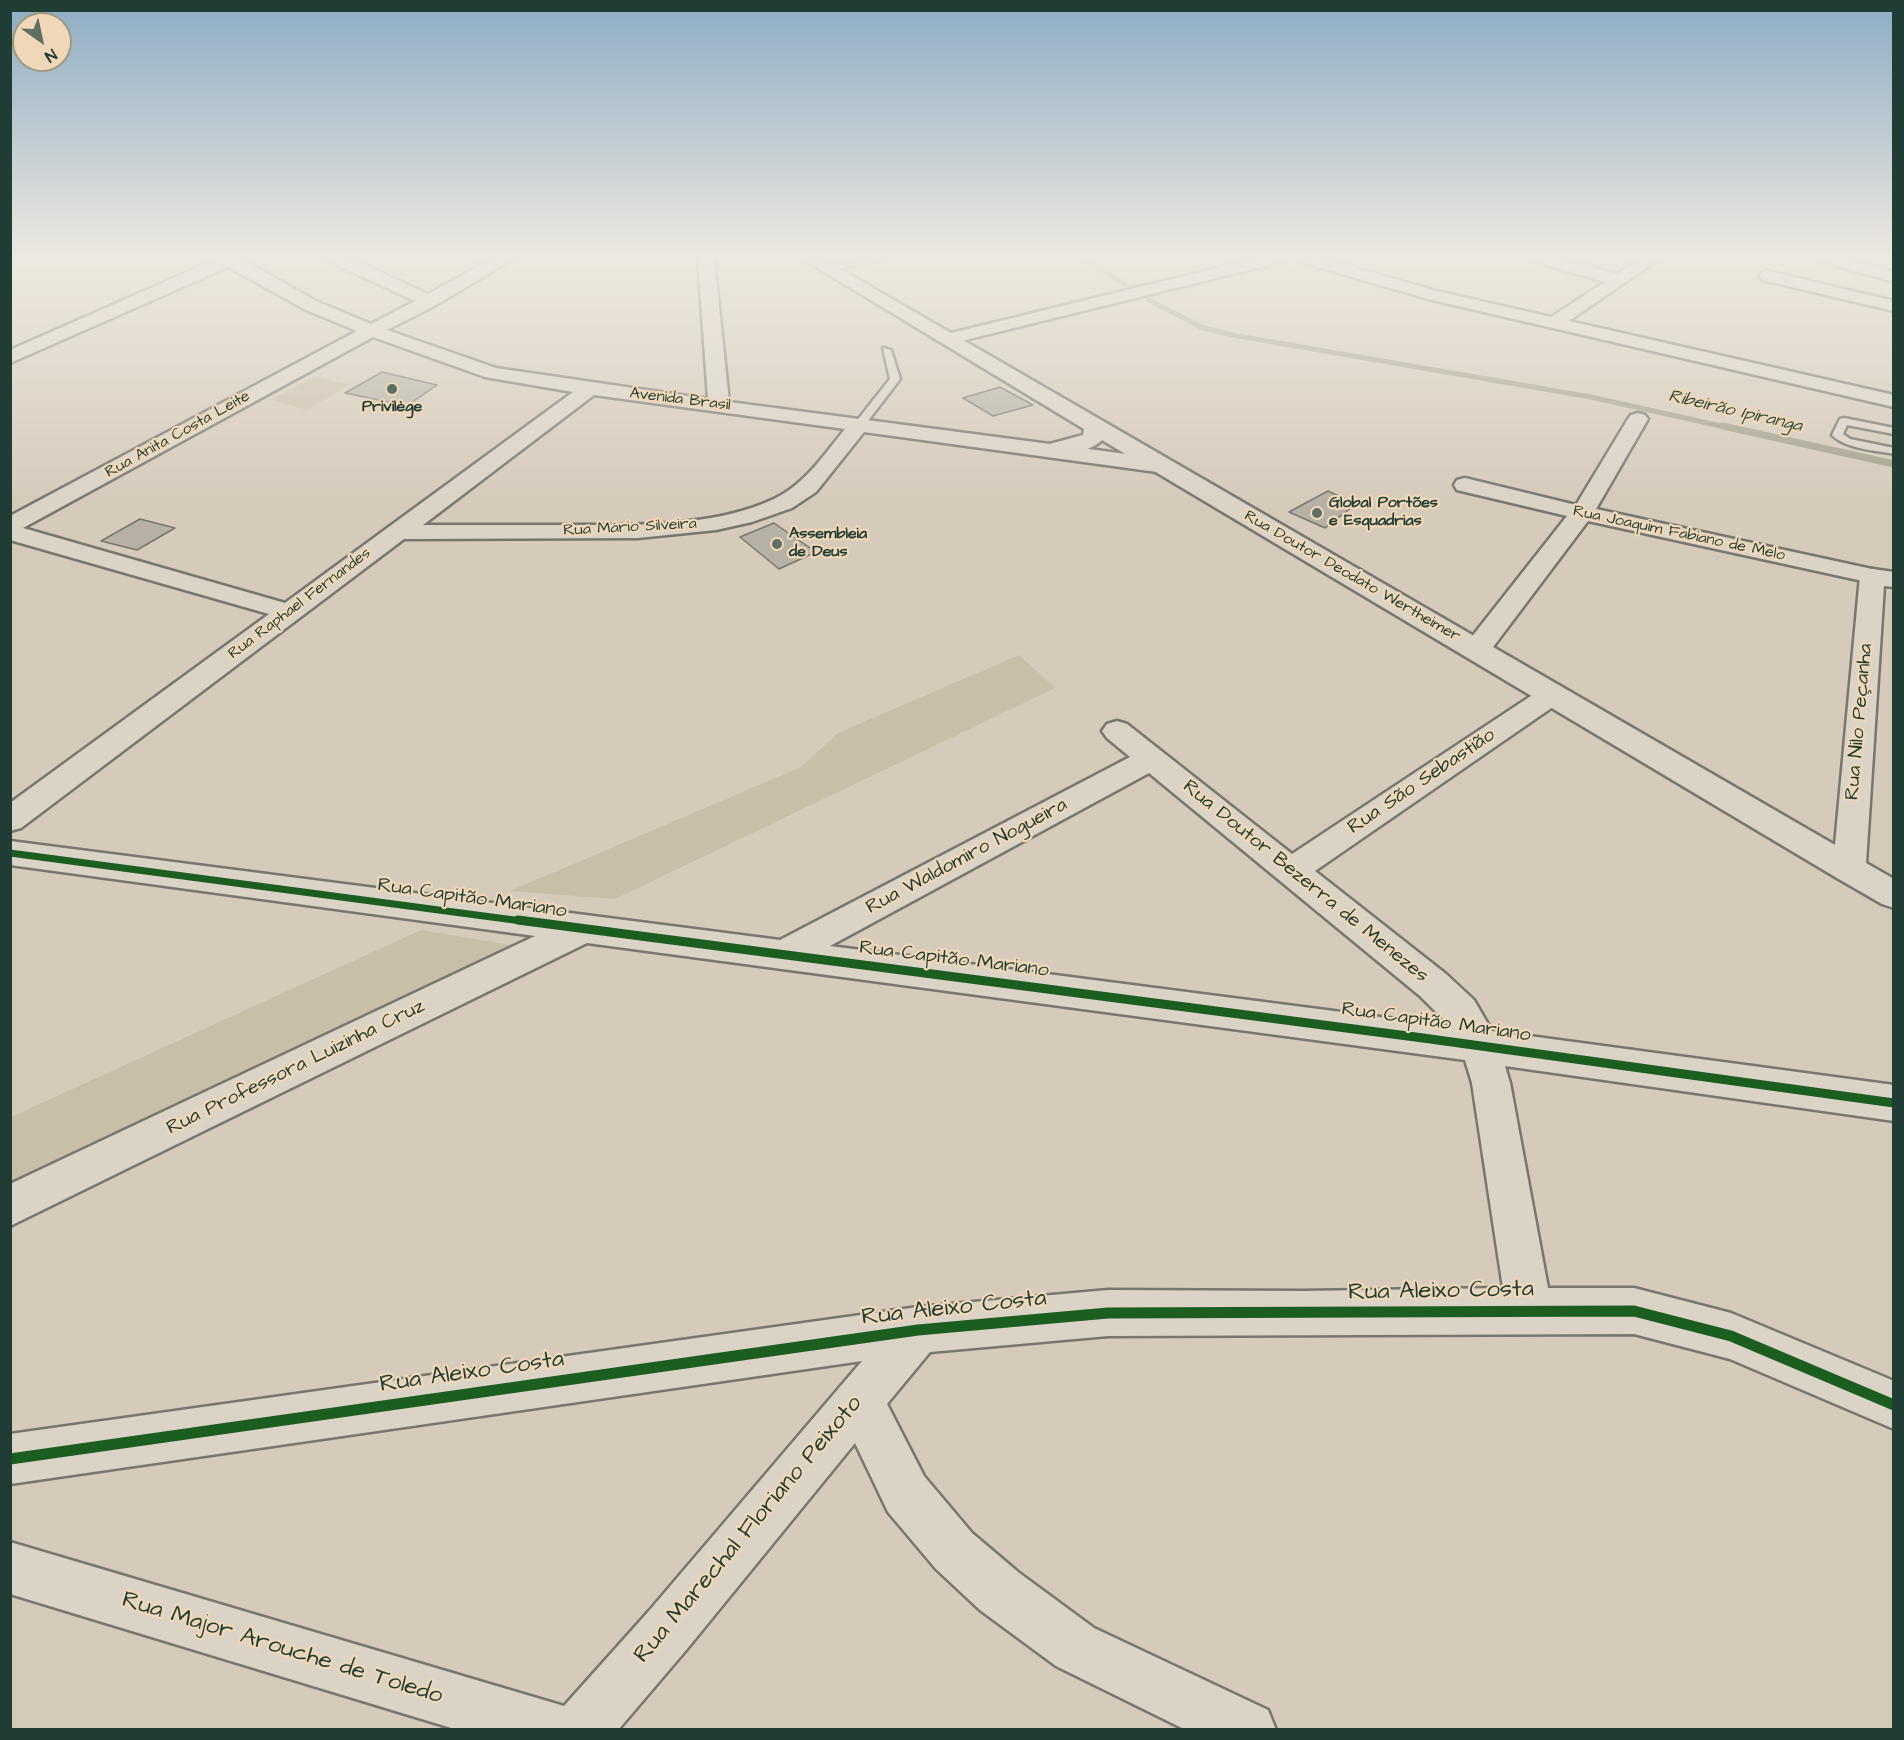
<!DOCTYPE html>
<meta charset="utf-8">
<style>
body{margin:0}
#map{position:relative;width:1904px;height:1740px;overflow:hidden;background:#d6cbbb;font-family:"Architects Daughter",sans-serif}
canvas{display:block}
.frame{position:absolute;inset:0;border:12px solid #1f3d34;pointer-events:none}
.north{position:absolute;left:12px;top:12px;width:60px;height:60px;box-sizing:border-box;background:#efd7b7;border:2px solid #9c9983;border-radius:50%;rotate:147deg;font-size:16px;font-weight:700;line-height:24px;text-align:center;color:#1f3d34}
.north::after{content:'';display:block;margin:auto;width:21px;height:27px;background:#5f6f63;clip-path:polygon(50% 0,100% 100%,50% 72%,0 100%)}
</style>
<div id="map">
<canvas width="1904" height="1740"></canvas>
<div class="frame"></div>
<div class="north">N</div>
</div>
<script>
const context = document.querySelector('canvas').getContext('2d');
context.lineJoin = 'round';
function fillPath(path, color) { context.fillStyle = color; context.fill(path, 'evenodd'); }
function strokePath(path, color, width, dash) { context.strokeStyle = color; context.lineWidth = width; context.lineCap = dash ? 'butt' : 'round'; context.setLineDash(dash || []); context.stroke(path); }
function label(font, color, halo, rows, align = 'center') {
  context.font = font + ' "Architects Daughter",sans-serif'; context.lineWidth = 4.5; context.setLineDash([]); context.textBaseline = 'middle'; context.strokeStyle = halo; context.fillStyle = color; for (const [text, x, y, turn = 0] of rows) {
    context.save(); context.translate(x, y); context.rotate((+turn || 0) * Math.PI / 180); context.textAlign = isNaN(turn) ? turn : align; if (halo) context.strokeText(text, 0, 0); context.fillText(text, 0, 0); context.restore();
  }
}
fillPath(new Path2D(`
 M314,376L350,385L306,410L272,400Z
 M1019,655L1055,688L615,899L510,891L801,767L838,733Z
 M421,930L511,945L11,1186V1117Z`), '#c9bea8');
strokePath(new Path2D(`
 M1083,259L1125,284
 M1149,300L1201,327L1232,335L1591,397L1730,428`), '#a4a18d', 5);
strokePath(new Path2D(`
 M1723,426L1894,464`), '#a4a18d', 7);
const building = new Path2D(`
 M382,372L437,385L407,406L345,393Z
 M1000,387L1033,405L993,416L963,398Z
 M1328,491L1356,504L1325,528L1289,512Z
 M140,519L175,528L137,550L101,541Z
 M774,523L816,552L779,569L740,537Z`);
fillPath(building, '#b6b1a4');
strokePath(building, '#77776f', 1.5);
const service = new Path2D(`
 M863,259H880L827,271L823,269Z
 M883,348L891,350L900,379L864,426H856V422L890,379Z
 M1844,418L1894,428V434L1847,425L1843,434L1850,439L1894,448V454C1874,450 1846,449 1832,435L1840,419Z`);
const minor = new Path2D(`
 M217,259H241L318,302L371,324L415,301L331,262L329,259H351L428,294L492,259H513L436,305L387,330L496,368L708,399L698,259H714L729,402L1157,458L1165,460L1168,465L1165,470L1157,472L864,432L816,492L792,508L752,522L716,530L638,538L404,539L21,828L10,831V803L269,614L10,540V516L357,331L306,310L228,267L10,363V350ZM373,337L485,377L573,392L285,603L23,528ZM594,395L845,429C824,455 805,484 774,499C714,527 638,525 573,525C523,525 473,525 423,525Z
 M1254,259H1283L1281,262L949,344L943,343L940,339L943,335Z
 M1299,259H1326L1436,291L1551,317L1605,282L1537,262L1535,259H1562L1617,274L1640,259H1659L1569,321L1894,395V407L1432,300L1301,262Z
 M1768,271L1894,301V311L1762,280L1760,276L1762,272Z
 M1638,413L1645,415L1648,419L1596,509L1872,569L1881,571L1884,576L1881,581L1872,583L1588,521L1487,655L1477,657L1467,655L1464,649L1467,643L1567,516L1457,490L1454,485L1457,480L1465,478L1576,505L1628,419L1631,415Z
 M1553,685L1563,688L1567,694L1563,700L1315,871L1446,974L1474,1000L1492,1031L1894,1085V1121L1505,1066L1510,1083L1548,1288H1634L1731,1313L1894,1381V1429L1730,1359L1634,1334L1108,1336L930,1352L887,1404L924,1476L972,1533L1018,1572L1094,1628L1268,1710L1276,1730H1186L1056,1666L980,1610L936,1569L888,1512L855,1443L687,1649L618,1730H458L10,1594V1542L564,1706L649,1611L862,1361L10,1484V1434L918,1307L1108,1290L1302,1291L1503,1288L1472,1083L1465,1060L587,943L10,1226V1184L535,936L10,865V841L780,940L1130,757L1107,738L1102,731L1107,724L1117,721L1127,724L1292,854L1543,688ZM1149,773L1420,996L1450,1026L830,946Z`);
const secondary = new Path2D(`
 M1822,259H1849L1894,272V282L1824,262Z`);
const primary = new Path2D(`
 M803,259H823L1835,845L1860,576L1863,571L1872,569L1894,572V587L1884,586L1866,863L1894,879V908L1882,904L1837,878L1102,440C1092,451 1061,458 1046,455L1043,450L1046,445L1083,435L1084,429Z`);
strokePath(service, '#77776f', 5);
strokePath(minor, '#77776f', 5);
strokePath(secondary, '#77776f', 5);
strokePath(primary, '#77776f', 5);
fillPath(service, '#dcd3c7');
fillPath(minor, '#dcd3c7');
fillPath(secondary, '#dcd3c7');
fillPath(primary, '#dcd3c7');
strokePath(new Path2D(`
 M10,853L529,922`), '#1b5e20', 7);
strokePath(new Path2D(`
 M518,920L1423,1038L1894,1103`), '#1b5e20', 9);
strokePath(new Path2D(`
 M10,1459L918,1330L1108,1313L1634,1311L1731,1336L1894,1405`), '#1b5e20', 11);
const sky = context.createLinearGradient(0, 0, 0, 503);
sky.addColorStop(0, '#8dacc4');
sky.addColorStop(0.51, '#ede8e0');
sky.addColorStop(1, '#ede8e000');
context.fillStyle = sky;
context.fillRect(0, 0, 1904, 503);
for (const [x, y, r, color] of [
 [392,389,6,"#5f6f63"],
 [1317,513,6,"#5f6f63"],
 [777,544,6,"#5f6f63"]
]) { const dot = new Path2D(); dot.arc(x, y, r, 0, 2 * Math.PI); context.fillStyle = color; context.fill(dot); strokePath(dot, '#efd7b7', 2); }
label('16px', '#1f3d34', '#efd7b7', [
 ["Avenida Brasil",680,400,7],
 ["Rua Anita Costa Leite",178,435,-29],
 ["Rua Mário Silveira",630,528,-3],
 ["Rua Joaquim Fabiano de Melo",1679,534,12],
 ["Rua Doutor Deodato Wertheimer",1352,577,30],
 ["Rua Raphael Fernandes",300,604,-37]
]);
label('bold 16px', '#1f3d34', '#efd7b7', [
 ["Privilège",392,408,"center"],
 ["Global Portões",1329,504],
 ["e Esquadrias",1329,522],
 ["Assembleia",789,535],
 ["de Deus",789,553]
], 'left');
label('italic 18px', '#354d42', '#efd7b7', [
 ["Ribeirão Ipiranga",1735,412,13]
]);
label('20px', '#1f3d34', '#efd7b7', [
 ["Rua Nilo Peçanha",1860,722,-85],
 ["Rua São Sebastião",1422,782,-34],
 ["Rua Waldomiro Nogueira",967,857,-28],
 ["Rua Doutor Bezerra de Menezes",1305,882,39],
 ["Rua Capitão Mariano",472,899,8],
 ["Rua Capitão Mariano",954,960,7],
 ["Rua Capitão Mariano",1436,1023,8],
 ["Rua Professora Luizinha Cruz",296,1068,-26]
]);
label('24px', '#1f3d34', '#efd7b7', [
 ["Rua Aleixo Costa",1441,1292,-1],
 ["Rua Aleixo Costa",954,1309,-6],
 ["Rua Aleixo Costa",472,1373,-8],
 ["Rua Marechal Floriano Peixoto",749,1530,-50],
 ["Rua Major Arouche de Toledo",282,1649,17]
]);
</script>
